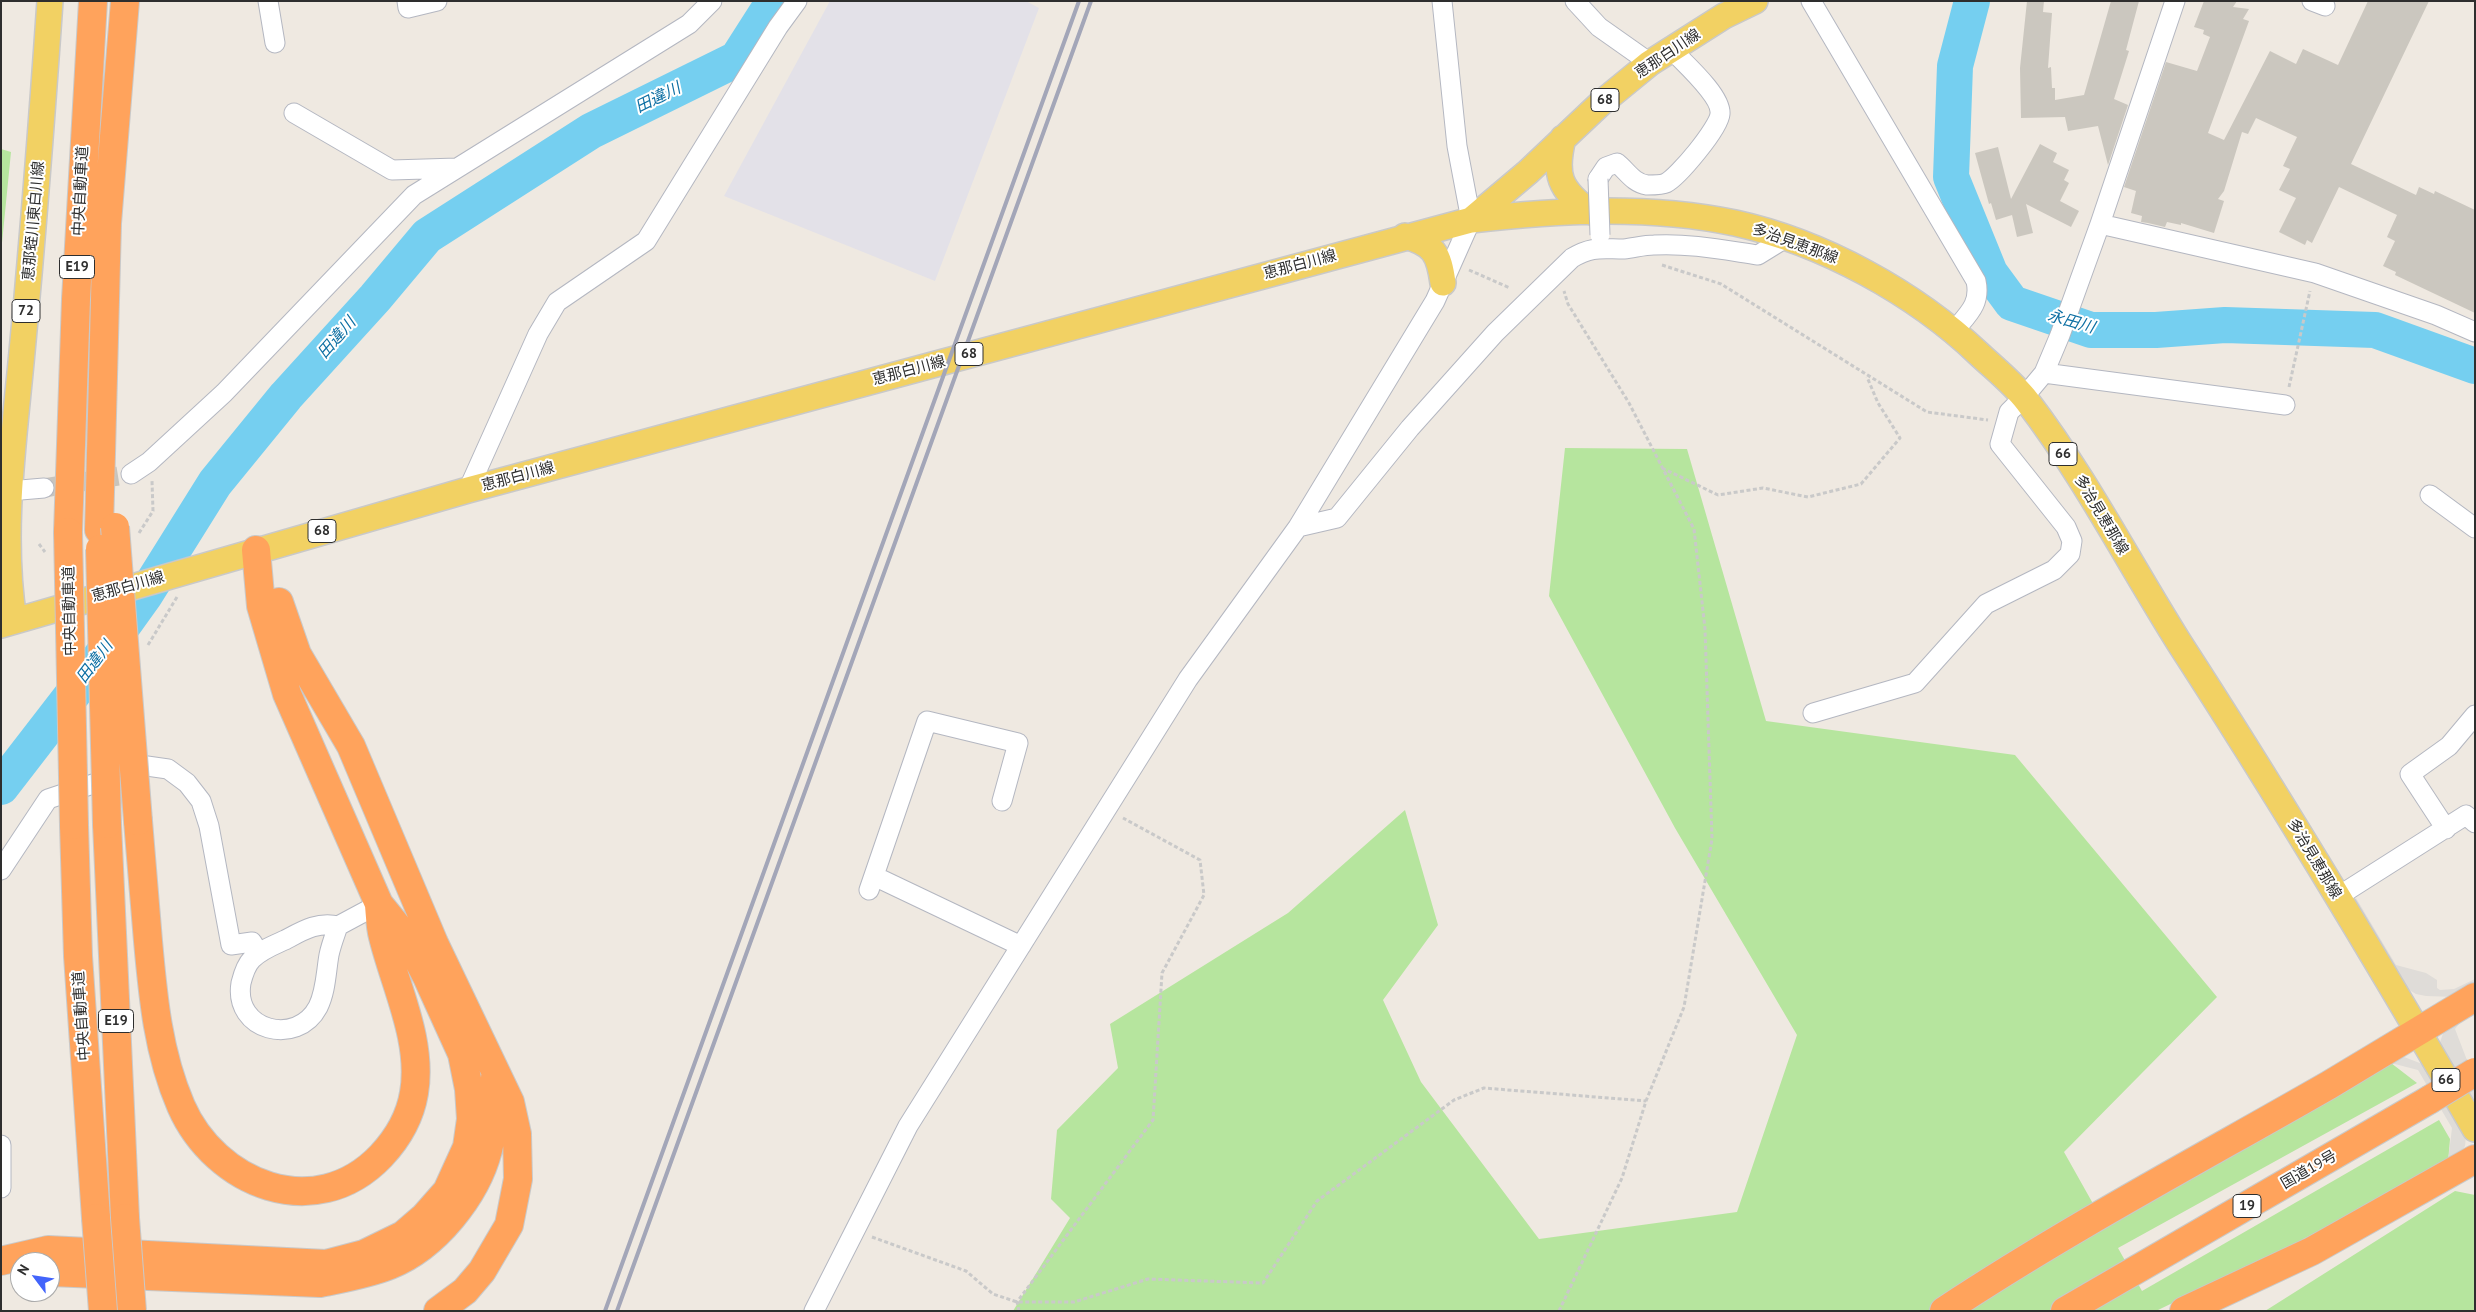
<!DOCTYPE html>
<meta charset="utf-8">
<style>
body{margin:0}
#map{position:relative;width:2476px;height:1312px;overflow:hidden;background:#efe9e1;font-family:"PT Sans",sans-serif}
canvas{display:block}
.frame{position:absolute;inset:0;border:2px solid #2e2e2e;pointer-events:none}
.north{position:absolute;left:10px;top:1252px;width:50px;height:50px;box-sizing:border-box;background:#fff;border:1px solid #ababab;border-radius:50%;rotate:301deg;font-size:14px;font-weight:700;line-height:20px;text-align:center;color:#2e2e2e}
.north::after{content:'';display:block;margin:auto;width:18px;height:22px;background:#4264fb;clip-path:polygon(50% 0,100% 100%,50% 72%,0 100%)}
</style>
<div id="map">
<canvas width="2476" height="1312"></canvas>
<div class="frame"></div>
<div class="north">N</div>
</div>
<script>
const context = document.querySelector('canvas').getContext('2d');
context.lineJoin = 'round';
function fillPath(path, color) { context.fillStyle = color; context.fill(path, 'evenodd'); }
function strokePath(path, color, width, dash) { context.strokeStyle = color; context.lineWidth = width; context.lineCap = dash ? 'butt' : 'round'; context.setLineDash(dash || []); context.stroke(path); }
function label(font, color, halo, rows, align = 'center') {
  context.font = font + ' "PT Sans","Noto Sans JP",sans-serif'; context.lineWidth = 4; context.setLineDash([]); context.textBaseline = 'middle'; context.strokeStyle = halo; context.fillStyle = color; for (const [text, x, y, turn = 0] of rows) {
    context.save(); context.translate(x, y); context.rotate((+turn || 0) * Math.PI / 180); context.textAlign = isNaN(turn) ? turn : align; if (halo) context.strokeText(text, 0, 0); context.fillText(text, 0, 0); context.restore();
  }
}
fillPath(new Path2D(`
 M830,1H1026L1039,8L935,281L724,196Z`), '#e3e1e8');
fillPath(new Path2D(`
 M1,149L11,152L1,253Z
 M1565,448L1687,449L1766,721L2015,755L2217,997L2064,1152L2105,1225L2391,1063L2417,1083L2118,1248L2142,1291L2439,1120L2450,1139L2448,1162L2296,1243L2156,1311H1013L1070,1218L1051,1199L1057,1130L1118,1068L1110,1024L1288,913L1405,810L1438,925L1383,1000L1421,1082L1539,1239L1737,1212L1797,1035L1675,828L1549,596Z
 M2455,1191L2475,1195V1311H2265Z`), '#b6e59e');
fillPath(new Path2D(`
 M2356,898L2396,965L2426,973L2437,980V988L2440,990L2454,989L2475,979V989L2456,997L2426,996L2416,994L2404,987L2352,904Z
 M2472,1008L2455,1029L2475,1081V1115L2440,1042L2445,1028Z
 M2404,1057L2425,1065L2466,1136L2465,1146L2459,1155L2448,1162L2452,1128L2418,1070L2391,1063Z`), '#dfdcd8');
strokePath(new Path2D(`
 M1972,1L1955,66L1951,177L1990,273L2012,303L2091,330H2156L2225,325L2375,330L2475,366
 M1,787L89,673L145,595L215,483L286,396L375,298L427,236L591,131L737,59L774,1`), '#75cff0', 36);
fillPath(new Path2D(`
 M2027,1H2044L2043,12L2052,13L2048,68L2051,67L2052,88H2055V100L2084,95L2111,1H2139L2126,50L2129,51L2114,99L2128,105L2108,165L2098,126L2068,131L2065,117L2021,118L2020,68Z
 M2204,1H2237L2233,7L2249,9L2243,19L2249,21L2208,133L2224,140L2270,51L2296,64L2303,49L2338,65L2368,1H2429L2351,164L2416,195L2419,187L2434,194L2435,191L2475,210V313L2395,275L2396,272L2383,266L2395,241L2387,237L2397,215L2339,187L2312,243L2307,240L2305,245L2279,232L2296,198L2279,190L2290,169L2283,166L2297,137L2256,118L2248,134L2242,132L2224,191L2218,199L2224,201L2214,233L2181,223V225L2167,222L2165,227L2148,223L2141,222L2142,216L2131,213L2136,191L2124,187L2166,62L2197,71L2210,37L2203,34L2204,30L2194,27Z
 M2040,144L2057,153L2053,162L2069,170L2064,180L2069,183L2060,201L2079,211L2071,227L2026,204L2033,233L2017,237L2012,215L1996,220L1991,203L1989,204L1975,153L1998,147L2011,199Z`), '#cbc7bf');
strokePath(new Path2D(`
 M44,488L131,474`), '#c8c4bd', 19, [19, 9]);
const minor = new Path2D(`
 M268,1L275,43
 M407,1L408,8L437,1
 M1575,1L1599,27L1650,63
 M1811,1L1976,281C1981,304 1968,314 1954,331
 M2312,1L2325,6
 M294,113L392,170L457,168
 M1598,179L1606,167L1617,163C1627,171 1633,183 1647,185C1651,185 1662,185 1666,183C1678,177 1719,128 1720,114C1722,96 1684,63 1672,50
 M2100,224L2315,273L2436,315L2475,332
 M2044,373L2285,405
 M131,474L149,462L224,393L414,195L689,24L712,1
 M468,490L538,334L557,302L646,241L778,27L797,1
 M9,491L44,488
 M2430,495L2475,528
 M1298,527L1337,518L1410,428L1495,333L1572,258C1592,246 1601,249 1624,249C1634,248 1644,245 1654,245C1689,243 1724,250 1758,255L1784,239
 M1813,713L1915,683L1986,604L2054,570L2070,554L2072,541L2066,527L2000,444L2009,412L2024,397L2044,373L2060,335L2100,224L2175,1
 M2446,829L2410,774L2449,746L2475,715
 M1,870L48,799L147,766L168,769L187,783L201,801L209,826L231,945L252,942L259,953
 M874,876L1021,946
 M869,890L927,721L1018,743L1002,801
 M2337,897L2466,815L2475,823
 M338,926C318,921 302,931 285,940C274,945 261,950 252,959C246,965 243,975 241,983C233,1031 297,1047 318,1007C326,991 326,972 329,955C331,945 335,935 338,926L379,904
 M1,1145V1188
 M814,1311L908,1126L1188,679L1298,527L1435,301L1471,220L1457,146L1442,1`);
const major = new Path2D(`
 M1563,138C1554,175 1559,189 1590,212
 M1471,220C1557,210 1649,205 1735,223C1822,242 1915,293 1979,354C1995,369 2014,384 2027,401C2085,477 2129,563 2180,644C2283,803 2380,965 2475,1129
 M1405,236C1434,244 1439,254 1443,283
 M14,620C0,533 14,440 22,352C33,235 42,118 50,1
 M1,625L468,490L1471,220L1528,172L1600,104L1650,63L1724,16L1755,1`);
const highway = new Path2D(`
 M99,530L107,223L125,1
 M68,532L76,299L93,1
 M279,602L297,654L351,746L434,943L510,1102L517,1134L518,1179L509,1225L482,1271L465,1291L438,1311
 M138,821C141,861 145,901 148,941C153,997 158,1053 181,1106C215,1184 315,1225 381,1156C397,1139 410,1117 414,1093C423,1041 395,986 383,937C380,926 380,915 379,905
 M107,824L125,1218
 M74,825L78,956L96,1218
 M1,1261L48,1250L326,1264L364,1254L403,1235L425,1216L447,1191L467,1147L471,1119L469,1089L462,1054L427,977L406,937L379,904L287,694L261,606L256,550
 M50,1272L320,1283C344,1278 368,1274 390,1265C435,1247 476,1196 488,1150C494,1127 494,1102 495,1078
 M1944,1311C2068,1229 2200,1159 2329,1085C2378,1056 2426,1026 2475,997
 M2065,1311L2429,1100
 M2184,1311L2312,1251L2475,1159`);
strokePath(minor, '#b4b7c1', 21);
strokePath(major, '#c9c9c9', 28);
strokePath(highway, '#c9c9c9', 30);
strokePath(new Path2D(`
 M1662,265L1721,284L1927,412L1988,420
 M1469,270L1510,288
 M2289,387L2310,291
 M1662,468L1718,495L1763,488L1808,497L1861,484L1900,438L1878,403L1867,377
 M139,533L153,511L152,481
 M39,544L45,552
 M148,645L177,597
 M872,1237L966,1271L993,1294L1017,1302H1074L1148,1279L1263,1283L1317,1201L1454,1100L1484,1088L1646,1101
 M1019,1311L1017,1302L1153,1120L1162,973L1204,895L1200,860L1123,818
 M1559,1311L1622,1178L1646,1101L1684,1007L1712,839L1705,629L1694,529L1629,403L1568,304L1564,291`), '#c9c9c9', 3, [4, 2.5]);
strokePath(minor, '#fff', 19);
strokePath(major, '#f2d163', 25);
strokePath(highway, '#ffa35c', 28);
strokePath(new Path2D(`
 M605,1311L1079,1
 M617,1311L1091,1`), '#a3a6b8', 4);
const minorBridge = new Path2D(`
 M1598,179L1600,235`);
const highwayBridge = new Path2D(`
 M115,527L138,821
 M68,532L74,825
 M100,549L107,824
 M2429,1100L2475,1072
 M96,1218L103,1311
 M125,1218L132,1311`);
strokePath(minorBridge, '#b4b7c1', 21, []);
strokePath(highwayBridge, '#c9c9c9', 30, []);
strokePath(minorBridge, '#fff', 19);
strokePath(highwayBridge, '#ffa35c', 28);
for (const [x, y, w] of [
 [1605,100,28],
 [77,267,35],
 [26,311,28],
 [969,354,28],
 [2063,454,28],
 [322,531,28],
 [116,1021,35],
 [2446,1080,28],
 [2247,1206,28]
]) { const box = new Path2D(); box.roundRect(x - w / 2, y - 11.5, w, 23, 4); context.fillStyle = '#fff'; context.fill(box); strokePath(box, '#2e2e2e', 1); }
label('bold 14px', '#2e2e2e', null, [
 ["68",1605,100],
 ["E19",77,267],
 ["72",26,311],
 ["68",969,354],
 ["66",2063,454],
 ["68",322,531],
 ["E19",116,1021],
 ["66",2446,1080],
 ["19",2247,1206]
]);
label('15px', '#2e2e2e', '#fff', [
 ["恵那白川線",1668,54,-34],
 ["中央自動車道",81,191,-87],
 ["恵那蛭川東白川線",34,221,-85],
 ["多治見恵那線",1795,244,20],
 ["恵那白川線",1300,265,-15],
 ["恵那白川線",909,371,-15],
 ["恵那白川線",518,477,-15],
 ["多治見恵那線",2101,515,59],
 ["恵那白川線",128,587,-16],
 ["中央自動車道",70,611,-91],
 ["多治見恵那線",2314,859,59],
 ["中央自動車道",82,1016,-94],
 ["国道19号",2309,1170,-30]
]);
label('italic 16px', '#0d6fa3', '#fff', [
 ["田違川",658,98,-26],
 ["永田川",2071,322,16],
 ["田違川",337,338,-49],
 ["田違川",95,662,-53]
]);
</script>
